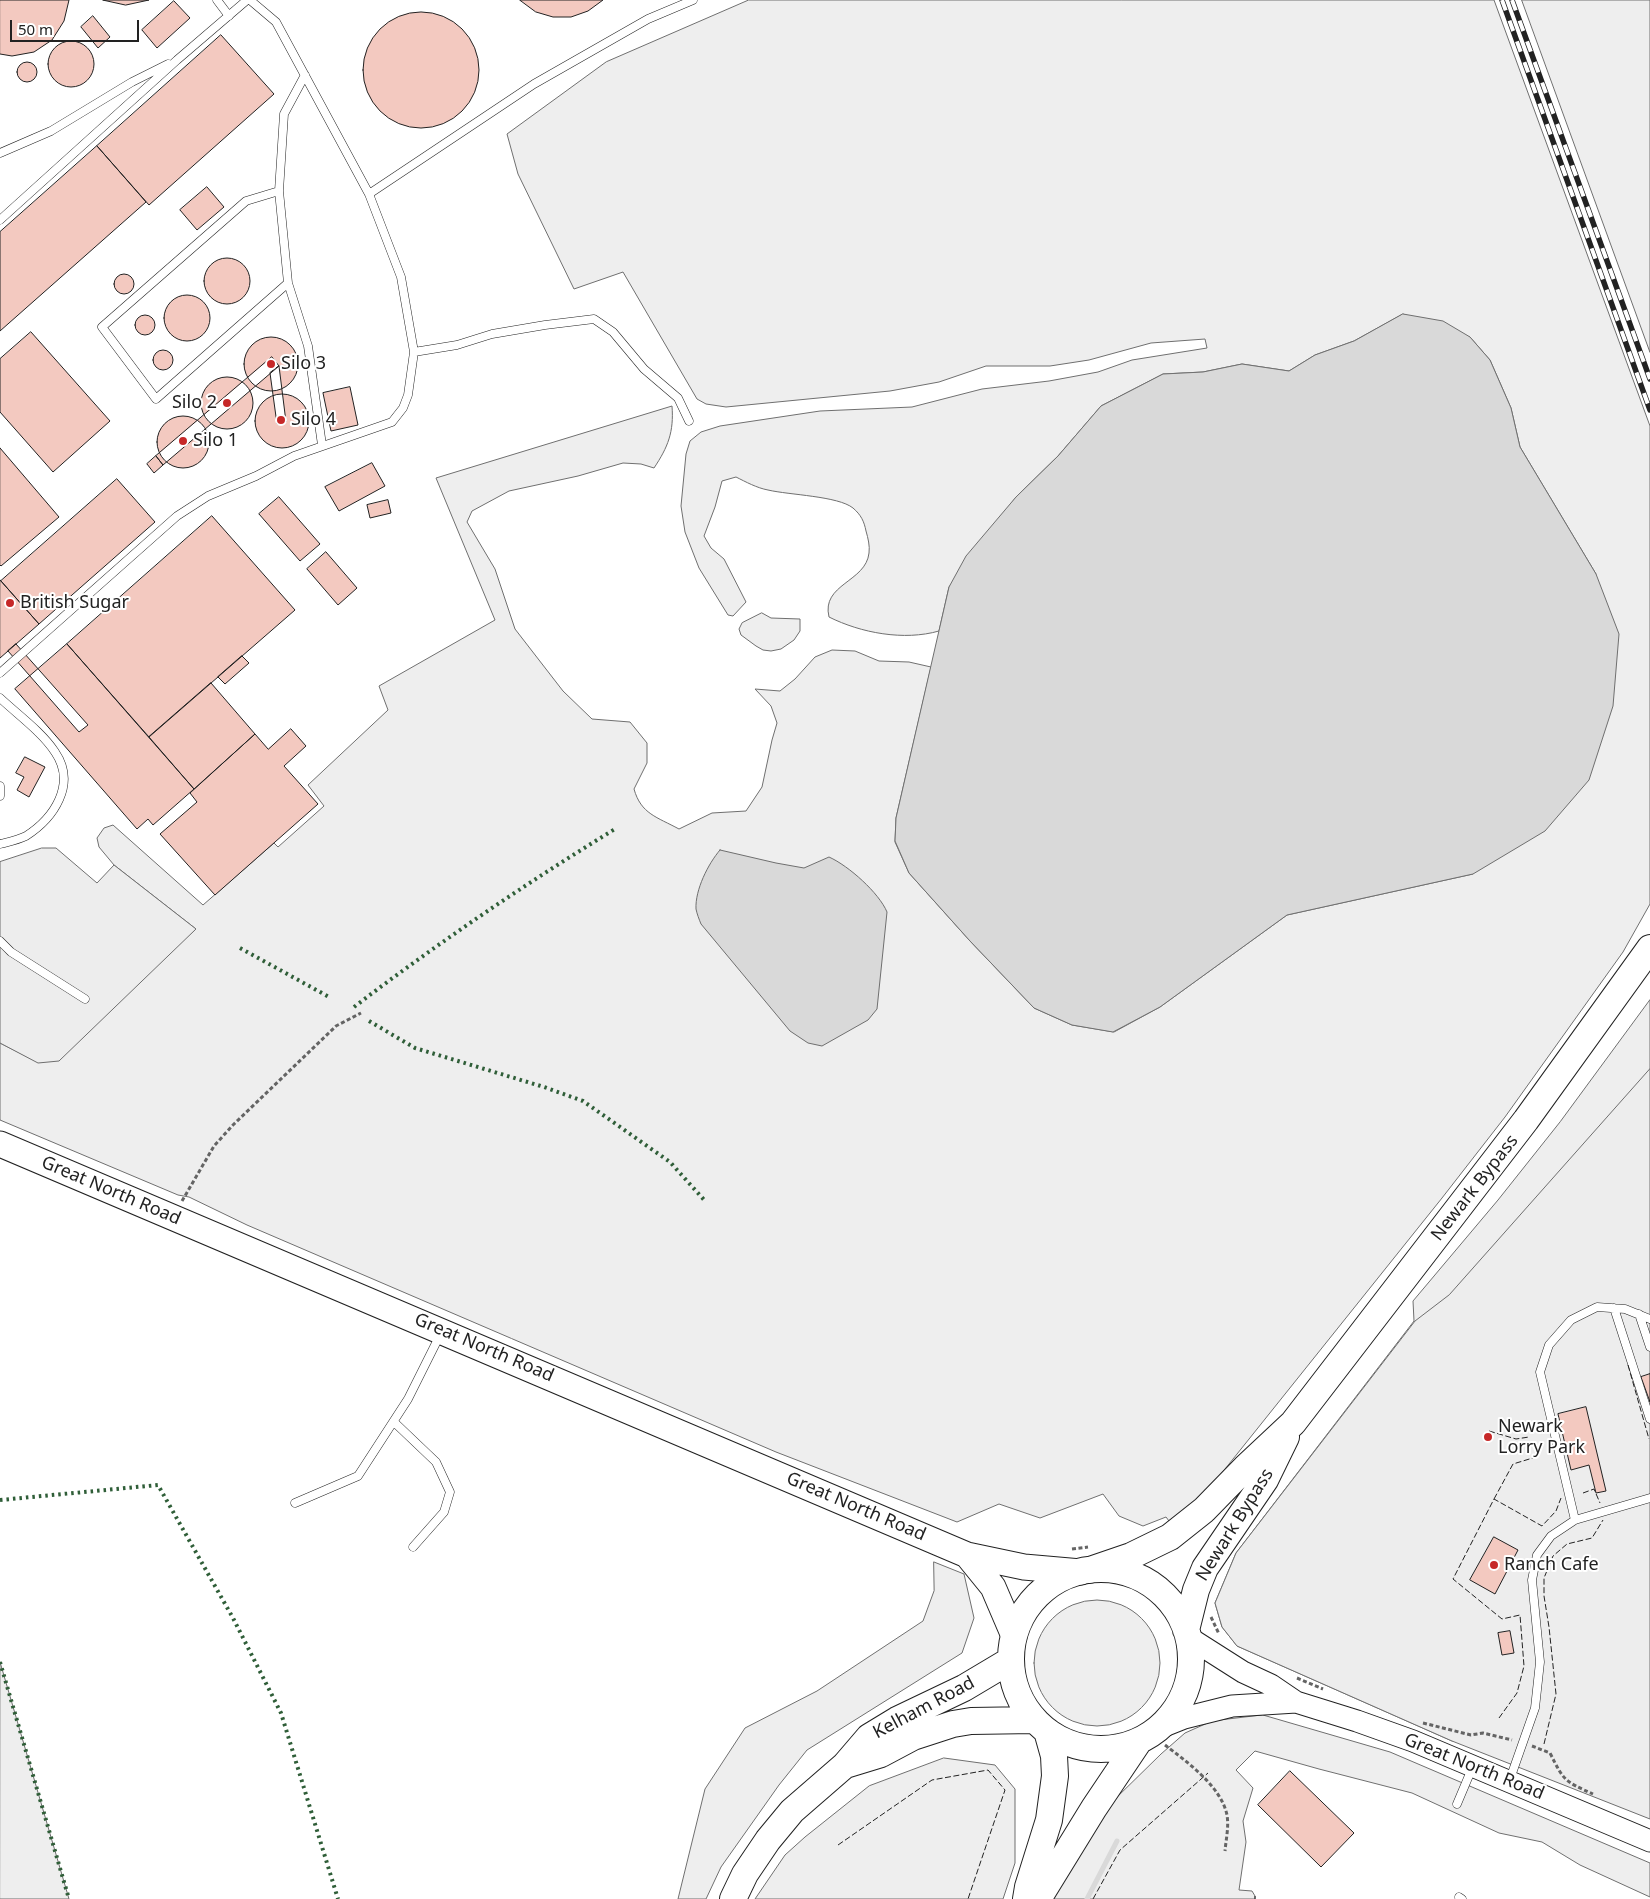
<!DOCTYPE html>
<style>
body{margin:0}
#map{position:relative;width:1650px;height:1899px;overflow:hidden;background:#fff;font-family:"Noto Sans",sans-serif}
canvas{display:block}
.scale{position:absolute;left:10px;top:20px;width:129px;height:22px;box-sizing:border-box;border:2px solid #222;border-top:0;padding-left:6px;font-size:15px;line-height:18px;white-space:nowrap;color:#222;-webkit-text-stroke:4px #fff;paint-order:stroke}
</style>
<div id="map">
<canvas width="1650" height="1899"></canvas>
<div class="scale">50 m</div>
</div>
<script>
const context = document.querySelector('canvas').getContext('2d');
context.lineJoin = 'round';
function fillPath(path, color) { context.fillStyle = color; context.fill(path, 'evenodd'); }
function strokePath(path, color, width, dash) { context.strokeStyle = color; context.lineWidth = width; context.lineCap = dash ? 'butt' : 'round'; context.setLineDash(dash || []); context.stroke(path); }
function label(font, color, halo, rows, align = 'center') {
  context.font = font + ' "Noto Sans",sans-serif'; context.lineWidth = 4; context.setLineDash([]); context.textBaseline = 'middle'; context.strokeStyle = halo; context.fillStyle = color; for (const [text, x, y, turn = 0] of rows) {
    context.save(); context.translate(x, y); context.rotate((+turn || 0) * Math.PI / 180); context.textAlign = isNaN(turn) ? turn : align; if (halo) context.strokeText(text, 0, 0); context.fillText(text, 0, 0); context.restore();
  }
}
const green = new Path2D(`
 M749,0H1494L1650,426V904L1623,952L1505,1117L1442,1198L1209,1489L1190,1506L1169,1521L1166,1517L1143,1526L1119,1516L1103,1494L1040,1518L999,1504L957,1522L776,1452L247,1225L189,1197L178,1195L0,1120V1043L38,1062L196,929L114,865L99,847L97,838L104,828L113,825L203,905L274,843L278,847L324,806L308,785L388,710L379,686L495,620L436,478L672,406C674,432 668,447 654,468L641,464L623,463L578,476L509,491L472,511L467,522L495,569L515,629L563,691L592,719L630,722L647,743V763L634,789C641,814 657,817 679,829L712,813L746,811L762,787L772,740L777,723L771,706L755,689L780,691L795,679L815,657L832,650L855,651L879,661L909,662L931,667L896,818L895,842L909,873L970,941L1034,1008L1072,1025L1114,1032L1160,1007L1287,915L1473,874L1596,574L1520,447L1511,408L1490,360L1470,337L1403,314L1354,341L1315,355L1289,371L1242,364L1203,372L1163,374L1101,406L1058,456L1016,497L949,587L939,631C904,641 861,633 829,617C821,584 866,582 869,553C870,546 868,538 866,531C864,521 861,515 853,508C838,496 789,495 768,490C757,488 746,482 736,477L722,481L715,507L704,536L711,548L724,559L746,602L733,616L728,615L699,568L685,532L681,506L686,454L690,441L701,432L720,426L820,411L912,407L982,389L1049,381L1098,372L1132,360L1207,348L1205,339L1151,343L1089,360L1050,366H986L939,382L890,391L726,407L706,404L697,399L623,272L574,289L518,174L507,134L606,62Z
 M1522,0H1650V352Z
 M762,613L771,618L800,619V631L794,640L781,649L771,651L763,650L756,646L741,635L739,629L742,623Z
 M1650,1000V1106L1481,1741H1452L1237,1646L1222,1627L1215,1603L1236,1553L1414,1321L1413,1301L1498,1200L1560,1122Z
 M934,1562L964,1574L974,1618L962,1653L807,1750L779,1785L721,1867L706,1899H678L705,1789L745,1728L817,1691L923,1621L934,1591Z
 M1034 1663a63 63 0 1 1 126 0a63 63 0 1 1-126 0Z
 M0,1662L69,1899H0Z
 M1263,1715L1390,1752L1650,1863V1897L1580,1865L1542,1842L1499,1833L1412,1793L1319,1769L1255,1751L1236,1770L1253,1788L1243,1821L1246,1842L1239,1890L1252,1891L1255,1896V1899H1051L1113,1801L1161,1754L1185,1733L1212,1721Z
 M944,1758L995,1765L1015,1789V1863L1003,1899H755L785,1855L805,1837L869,1786Z`);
fillPath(green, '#eee');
strokePath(green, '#6f6f6f', 1);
const parking = new Path2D(`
 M42,848H56L97,883L114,865L196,929L59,1061L38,1063L0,1043V862Z
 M1650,1069V1819L1452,1741L1237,1646L1222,1627L1215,1603L1236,1553L1415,1321L1449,1295Z`);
fillPath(parking, '#ededed');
strokePath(parking, '#6f6f6f', 1);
const water = new Path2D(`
 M1403,314L1443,321L1470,337L1490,360L1511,408L1520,447L1596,574L1619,634L1613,706L1589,780L1545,831L1473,874L1287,915L1160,1007L1113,1032L1072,1025L1034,1008L970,941L909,873L895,841L896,818L949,587L966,556L1016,497L1058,456L1101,406L1163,374L1203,372L1242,364L1289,371L1315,355L1354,341Z
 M720,850L776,863L804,868L829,857C849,866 879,893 887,912L877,1009L868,1020L822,1046L808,1043L790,1031L701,924C699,919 697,914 696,909C695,890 708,864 720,850Z`);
fillPath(water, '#d9d9d9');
strokePath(water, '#6f6f6f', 1);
strokePath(new Path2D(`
 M1087,1899L1117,1841`), '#d9d9d9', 5);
const building = new Path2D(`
 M0,0H69L64,21L52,40L34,52L12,56L0,54Z
 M103,0H149L126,5Z
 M520,0H603L588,11L571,17H553L536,12Z
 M174,1L190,18L157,48L142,30Z
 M363 70a58 58 0 1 1 116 0a58 58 0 1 1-116 0Z
 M93,16L110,37L98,48L81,27Z
 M221,35L274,94L149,205L97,146Z
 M48 64a23 23 0 1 1 46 0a23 23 0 1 1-46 0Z
 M17 72a10 10 0 1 1 20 0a10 10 0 1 1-20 0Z
 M97,146L146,202L0,331V232Z
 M207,187L224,207L197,230L180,210Z
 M204 281a23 23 0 1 1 46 0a23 23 0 1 1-46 0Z
 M114 284a10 10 0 1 1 20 0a10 10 0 1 1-20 0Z
 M164 318a23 23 0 1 1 46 0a23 23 0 1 1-46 0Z
 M135 325a10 10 0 1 1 20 0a10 10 0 1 1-20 0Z
 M31,332L110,421L53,472L0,412V359Z
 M244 364a27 27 0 1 1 54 0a27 27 0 1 1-54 0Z
 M153 360a10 10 0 1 1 20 0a10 10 0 1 1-20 0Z
 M272,357L279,366L163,465L156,456Z
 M279,366L286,422L277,424L270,373Z
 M201 403a26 26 0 1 1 52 0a26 26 0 1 1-52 0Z
 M350,387L358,425L331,431L323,393Z
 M255 421a27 27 0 1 1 54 0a27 27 0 1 1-54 0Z
 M157 442a26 26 0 1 1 52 0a26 26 0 1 1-52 0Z
 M0,448L59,517L1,566L0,565Z
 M156,456L163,465L154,473L147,464Z
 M372,463L385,486L339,511L325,487Z
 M117,479L155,522L39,624L1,581Z
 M279,497L320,544L300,561L259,514Z
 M388,500L391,513L370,518L367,505Z
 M212,516L295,610L149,737L67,644Z
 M326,552L357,588L338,605L307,569Z
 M0,580L39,624L0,658Z
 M16,644L88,725L79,732L8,651Z
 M67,644L194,789L153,825L148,819L137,829L15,689Z
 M242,656L249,663L225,684L218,677Z
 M211,683L255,734L194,789L149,737Z
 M291,729L306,746L284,766L318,804L215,895L160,834L197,802L190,793L255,734L268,749Z
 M25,757L45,767L29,797L17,790L24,777L16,773Z
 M1650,1374V1402L1641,1377Z
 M1586,1407L1606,1491L1596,1493L1589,1465L1571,1470L1558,1414Z
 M1494,1537L1518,1550L1495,1594L1470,1580Z
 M1510,1631L1514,1653L1502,1655L1498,1633Z
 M1290,1771L1354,1833L1321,1867L1258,1805Z`);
fillPath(building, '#f3c9c0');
strokePath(building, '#222', 1);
const service = new Path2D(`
 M217,0L229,16
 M305,75L284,114L279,191L288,283L308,346L322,445
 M0,153L51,131L132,82L168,64
 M279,191L246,201L102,327L156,399L288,283
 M369,194L534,84L648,19L693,0
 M0,220L177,60L247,0
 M414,352L457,345L492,334L545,325L594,319L613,332L644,369L678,398L689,421
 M0,673L177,516L208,496L256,476L294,456L392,422L403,408L408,395L414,352L401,277L369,194L276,22L250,0
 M0,698C17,714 42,732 55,752C77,784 54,818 26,836C18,840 8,842 0,844
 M0,786V796
 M0,941L11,952L85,999
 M1614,1308L1650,1419
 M1639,1314L1650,1347
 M394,1422L436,1462L450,1492L444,1512L413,1547
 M295,1503L358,1476L408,1399L440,1335
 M1575,1520L1540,1372L1549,1345L1571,1320L1597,1307L1625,1309L1650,1319
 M1510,1779L1535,1708L1540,1662L1532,1580L1537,1555L1551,1536L1575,1520L1650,1498
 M1457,1804L1473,1766
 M1459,1897L1462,1899`);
const secondary = new Path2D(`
 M1188,1637L1243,1672L1271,1685L1296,1702
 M1159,1728L1184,1718L1232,1706L1296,1702L1357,1721L1413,1741L1650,1841`);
const primary = new Path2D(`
 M0,1144L967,1555L1024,1567L1081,1572
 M967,1555L993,1587L1014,1636`);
const trunk = new Path2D(`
 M1011 1659a90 90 0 1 1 180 0a90 90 0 1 1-180 0Z
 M1090,1570L1131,1556L1170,1537L1204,1510L1245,1468L1293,1423L1526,1120L1650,948
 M1186,1630L1196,1590L1205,1568L1265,1480L1286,1437
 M845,1765L881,1754L913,1737L953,1724L971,1721L1034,1720
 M733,1899L745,1874L768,1840L792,1811L845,1765L869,1737L897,1720L964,1688L1011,1660
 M1026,1899L1028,1887L1049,1820L1055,1776L1054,1756L1047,1731
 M1038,1899L1094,1808L1139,1741`);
strokePath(service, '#222', 9);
strokePath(secondary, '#222', 23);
strokePath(primary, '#222', 27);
strokePath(trunk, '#222', 28);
strokePath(new Path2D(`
 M182,1201L214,1146L233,1125L336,1026L361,1013
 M1072,1549L1088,1547
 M1211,1617L1219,1634
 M1297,1678L1323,1689
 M1423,1723L1471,1735L1483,1733L1512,1740
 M1165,1745C1187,1762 1221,1786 1227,1815C1229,1827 1226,1839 1225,1851
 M1532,1746L1550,1753C1564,1781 1564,1781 1593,1794`), '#646464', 3, [4, 2.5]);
strokePath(service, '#fff', 8);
strokePath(secondary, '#fff', 21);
strokePath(primary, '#fff', 25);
strokePath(trunk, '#fff', 26);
const rail = new Path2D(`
 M1502,0L1650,410
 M1512,0L1650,379`);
strokePath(rail, '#222', 5.5);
strokePath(rail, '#fff', 4, [11]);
strokePath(new Path2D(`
 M240,948L331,998
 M354,1007C438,943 525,884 615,829
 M369,1021L415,1048L544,1087L583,1101L670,1162L706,1202
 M0,1500L158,1485L233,1618L281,1713L338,1899
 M0,1662L69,1899`), '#2f5e38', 4, [2.5, 4]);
strokePath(new Path2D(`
 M1628,1365L1649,1439
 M1489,1431L1516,1439L1529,1437
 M1583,1493L1594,1489L1600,1503
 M1494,1499L1513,1464L1536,1457
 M1499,1718L1517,1693L1524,1666L1520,1615L1502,1619L1453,1579L1494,1499L1542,1526L1556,1511L1561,1498
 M1544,1744L1556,1694L1549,1627L1544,1596V1578L1553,1556L1567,1544L1592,1538L1603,1520
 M838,1845L932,1780L988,1770L1005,1790L968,1899
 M1093,1899L1120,1850L1208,1773
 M1255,1899V1896`), '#222', 1, [6, 2.5]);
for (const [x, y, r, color] of [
 [271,364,5,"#c62828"],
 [227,403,5,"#c62828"],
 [281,420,5,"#c62828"],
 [183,441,5,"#c62828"],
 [10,603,5,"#c62828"],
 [1488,1437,5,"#c62828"],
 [1494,1565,5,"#c62828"]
]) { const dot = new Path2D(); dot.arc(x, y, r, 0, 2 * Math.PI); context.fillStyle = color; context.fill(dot); strokePath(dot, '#fff', 2); }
label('18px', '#222', '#fff', [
 ["Silo 3",281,364],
 ["Silo 2",217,403,"right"],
 ["Silo 4",291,420],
 ["Silo 1",193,441],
 ["British Sugar",20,603],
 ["Newark",1498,1427],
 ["Lorry Park",1498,1448],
 ["Ranch Cafe",1504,1565]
], 'left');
label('18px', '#222', '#fff', [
 ["Newark Bypass",1475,1188,-52],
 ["Great North Road",111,1191,23],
 ["Great North Road",484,1348,23],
 ["Great North Road",856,1507,23],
 ["Newark Bypass",1235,1525,-58],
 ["Kelham Road",924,1708,-28],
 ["Great North Road",1474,1767,22]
]);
</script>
